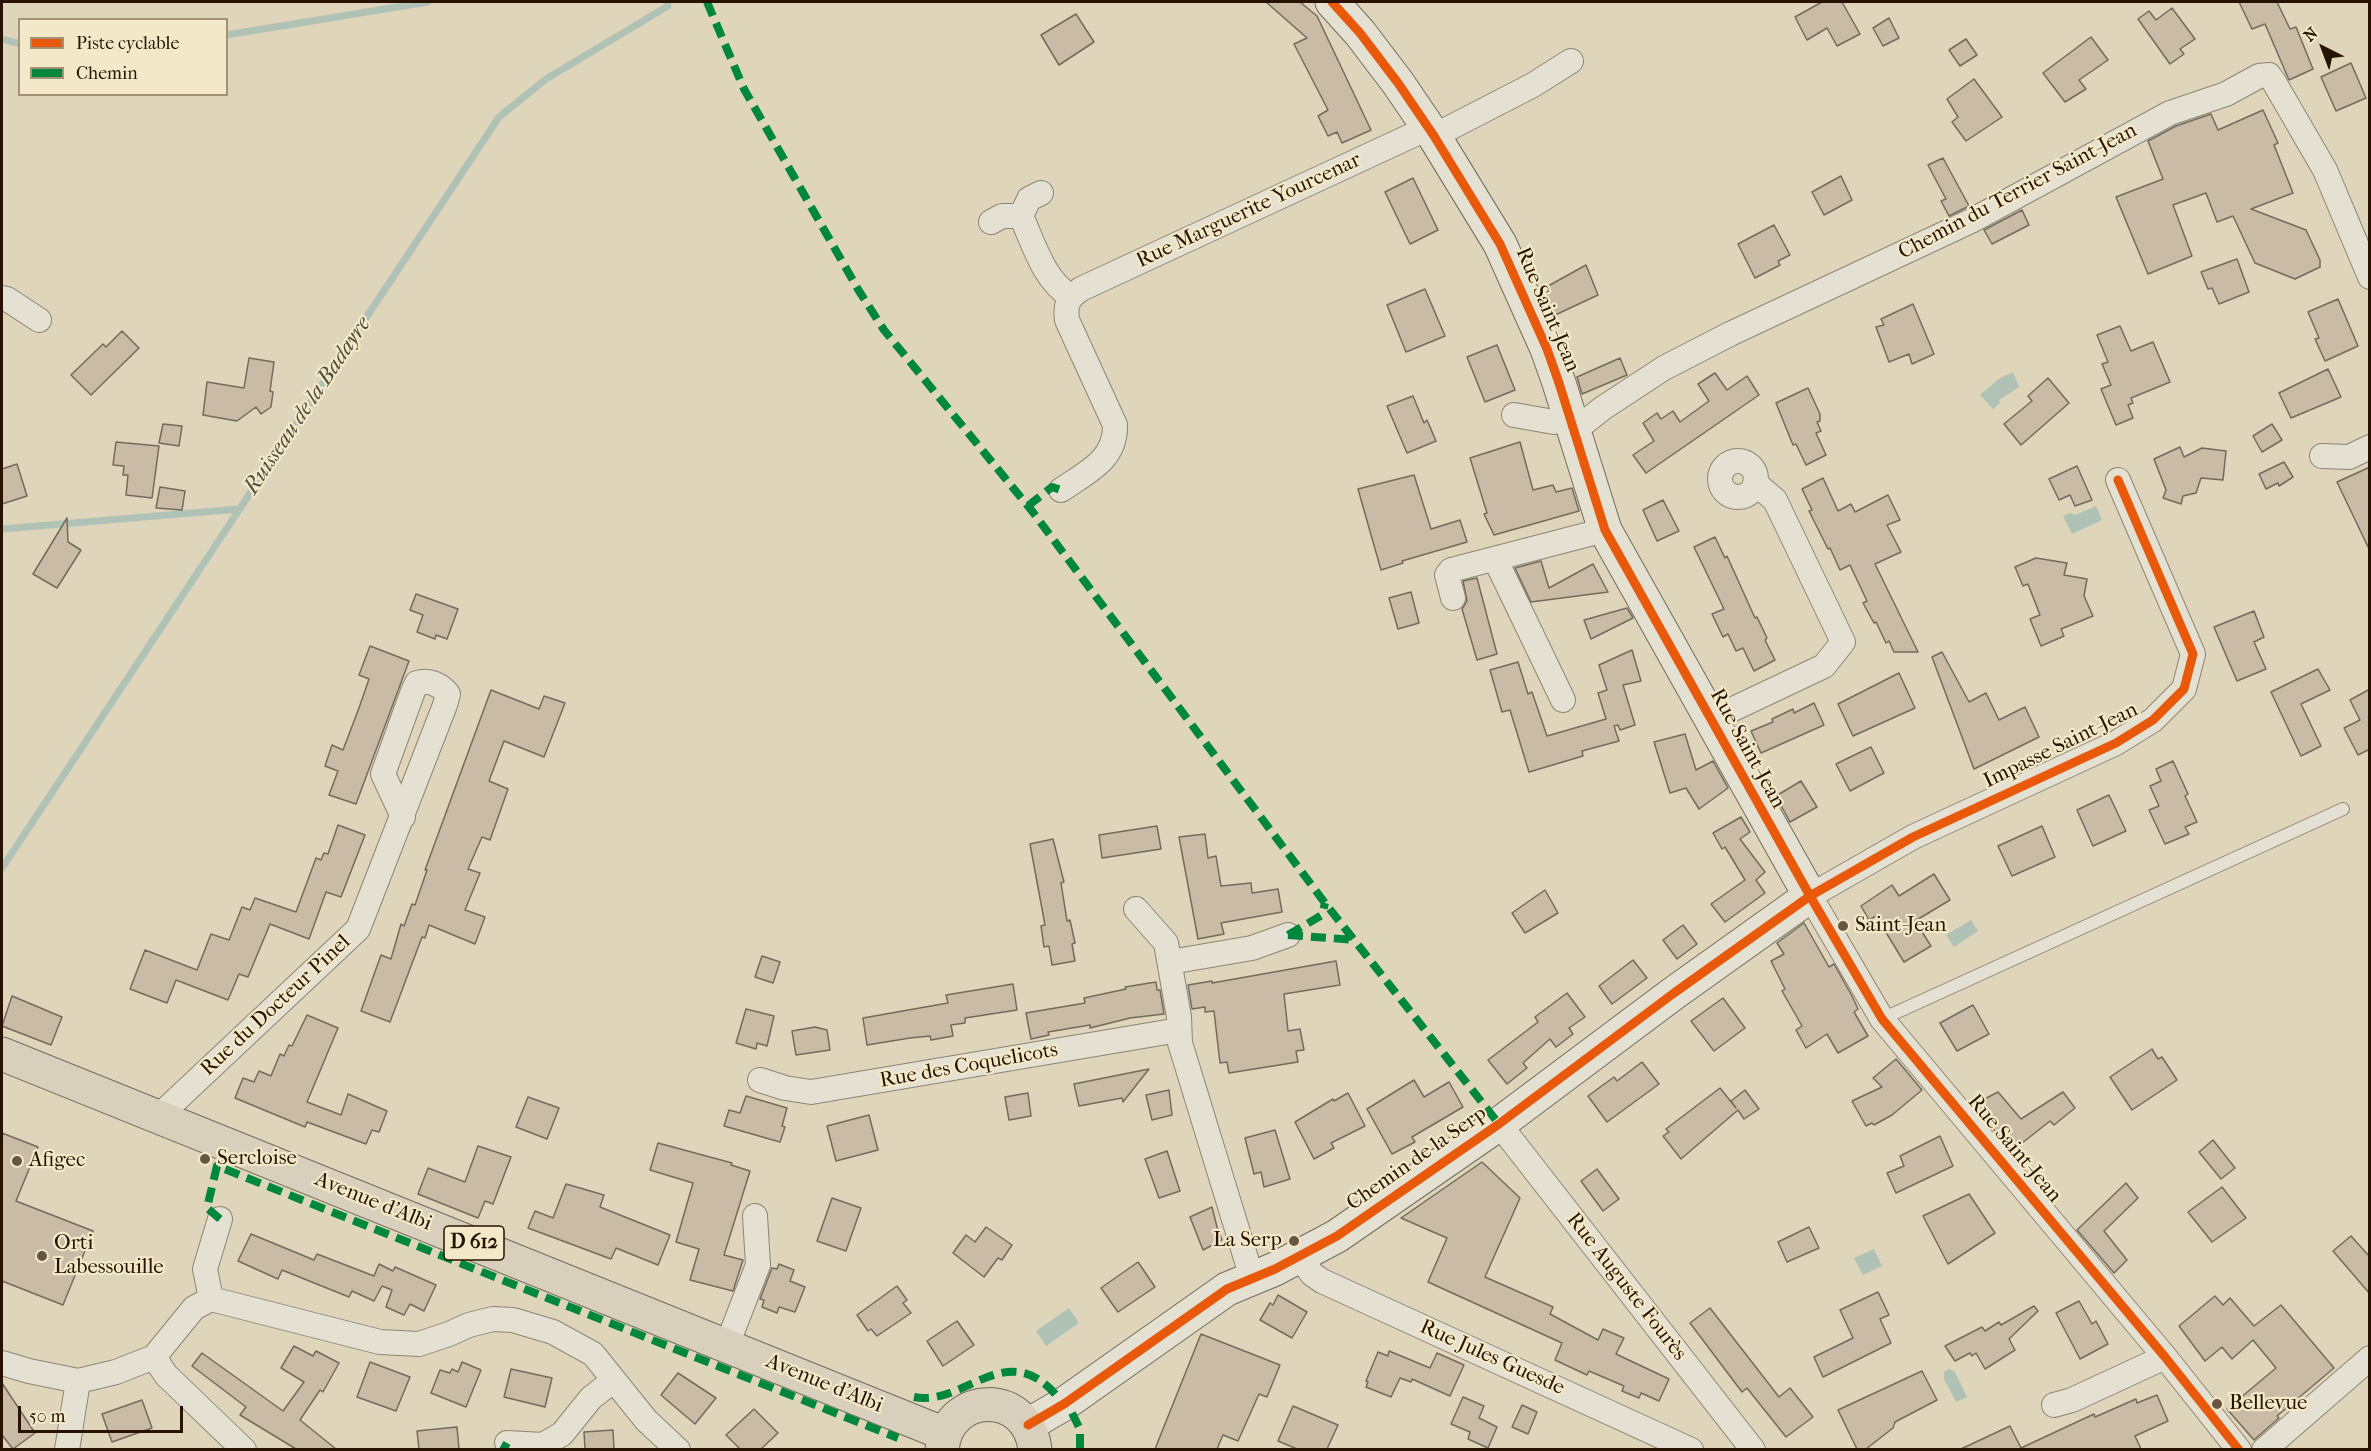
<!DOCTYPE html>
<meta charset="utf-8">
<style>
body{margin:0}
#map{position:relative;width:2371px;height:1451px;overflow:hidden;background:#ded5ba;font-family:"IM FELL French Canon",serif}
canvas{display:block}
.frame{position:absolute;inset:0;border:3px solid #281201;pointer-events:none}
.legend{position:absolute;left:18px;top:18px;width:210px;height:78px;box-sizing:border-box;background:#f3e9c8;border:2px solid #a29378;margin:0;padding:8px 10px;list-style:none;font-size:18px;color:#281201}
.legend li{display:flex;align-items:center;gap:12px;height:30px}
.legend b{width:30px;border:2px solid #a29378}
.north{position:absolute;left:2293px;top:18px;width:60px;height:60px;-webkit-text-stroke:4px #f3e9c8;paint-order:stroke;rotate:318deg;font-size:16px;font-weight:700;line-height:24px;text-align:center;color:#281201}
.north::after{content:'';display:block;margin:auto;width:21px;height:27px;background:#281201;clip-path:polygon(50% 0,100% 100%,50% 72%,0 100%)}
.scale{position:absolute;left:18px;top:1406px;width:165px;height:27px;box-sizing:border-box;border:3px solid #281201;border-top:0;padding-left:8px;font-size:18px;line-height:21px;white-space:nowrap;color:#281201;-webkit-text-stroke:4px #f3e9c8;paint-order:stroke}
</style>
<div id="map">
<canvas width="2371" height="1451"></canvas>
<div class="frame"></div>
<ul class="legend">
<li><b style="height:8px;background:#e8590c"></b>Piste cyclable</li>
<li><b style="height:8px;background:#00873e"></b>Chemin</li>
</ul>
<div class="north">N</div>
<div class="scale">50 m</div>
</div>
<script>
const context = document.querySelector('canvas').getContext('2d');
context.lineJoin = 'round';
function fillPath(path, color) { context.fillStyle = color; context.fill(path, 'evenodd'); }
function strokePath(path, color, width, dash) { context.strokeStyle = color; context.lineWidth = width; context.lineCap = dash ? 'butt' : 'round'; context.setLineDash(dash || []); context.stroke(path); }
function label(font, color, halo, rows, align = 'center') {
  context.font = font + ' "IM FELL French Canon",serif'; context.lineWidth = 4.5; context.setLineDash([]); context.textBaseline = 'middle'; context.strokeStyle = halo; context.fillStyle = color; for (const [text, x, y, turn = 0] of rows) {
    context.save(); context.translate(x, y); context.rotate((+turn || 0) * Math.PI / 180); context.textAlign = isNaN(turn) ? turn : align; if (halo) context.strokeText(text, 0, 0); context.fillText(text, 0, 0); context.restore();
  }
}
fillPath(new Path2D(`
 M2013,372L2019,387L1999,400L2000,403L1993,409L1980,395L2000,378Z
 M2096,506L2102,520L2072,534L2063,516L2070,513L2075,515Z
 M1971,920L1978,931L1954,947L1946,935Z
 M1874,1249L1882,1266L1863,1275L1854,1258Z
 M1069,1308L1079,1323L1046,1346L1036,1331Z
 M1949,1369L1955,1372L1967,1397L1956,1402L1944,1379V1372Z`), '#b0c2b5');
strokePath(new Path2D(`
 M226,35L428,2
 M2,39L20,44
 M2,529L239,509
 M2,868L499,117L546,79L668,6L667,2`), '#b0c2b5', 7);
const building = new Path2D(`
 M1266,2H1300L1317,16L1371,130L1342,143L1337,132L1328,136L1318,116L1328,110L1294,44L1307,38Z
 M1822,2H1842L1860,34L1837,46L1827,28L1807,40L1795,17Z
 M2239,2H2277L2290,29L2296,27L2313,69L2289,80L2265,24L2252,29Z
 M2172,8L2195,39L2180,49L2184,54L2170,64L2138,19L2149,11L2156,20Z
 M1076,14L1094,42L1059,65L1041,35Z
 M1889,18L1899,38L1883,46L1873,28Z
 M2091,37L2108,60L2079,80L2086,89L2065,102L2043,73Z
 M1966,39L1977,55L1960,66L1949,50Z
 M2351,63L2366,98L2336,111L2321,77Z
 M1974,79L2002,117L1966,141L1952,122L1958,117L1947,99Z
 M2263,110L2278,143L2274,145L2293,193L2251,209L2306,230L2320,260V267L2295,279L2255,263L2233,216L2217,222L2206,193L2173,205L2192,256L2148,274L2116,197L2163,179L2148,141L2176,126L2211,114L2218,130Z
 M1943,158L1969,206L1949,216L1941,201L1946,199L1928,165Z
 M1841,176L1852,200L1824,215L1812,192Z
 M1413,178L1438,230L1410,244L1385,192Z
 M2022,210L2029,225L1992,244L1984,230Z
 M1774,225L1790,255L1778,261L1780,265L1755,278L1738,244Z
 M2237,259L2249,292L2219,304L2212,288L2208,289L2201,272Z
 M1586,265L1598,295L1553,316L1541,290Z
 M1425,289L1445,336L1406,352L1387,305Z
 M2338,299L2358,346L2325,361L2315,339L2319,338L2308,312Z
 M1913,304L1934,354L1912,364L1909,354L1889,362L1876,327L1884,325L1881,319Z
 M2120,326L2131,351L2153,342L2170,382L2131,398L2133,403L2128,405L2133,418L2116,425L2101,389L2111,385L2102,364L2108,362L2097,335Z
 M122,331L139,348L91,395L71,375L103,344L106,347Z
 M1497,345L1515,390L1485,402L1467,357Z
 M249,358L274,362L270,391L273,392L271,407L261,414L256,407L237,421L203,415L207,382L244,388Z
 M1620,358L1627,375L1582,394L1577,377Z
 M2328,369L2341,397L2291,418L2279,393Z
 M1715,373L1727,390L1747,376L1759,395L1646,473L1633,455L1654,441L1643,423L1657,413L1661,419L1673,411L1680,422L1709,401L1698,384Z
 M2048,378L2069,403L2021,445L2004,424L2032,401L2028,396Z
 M1808,388L1820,414V421L1817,422L1821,431L1816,433L1826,455L1806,465L1796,444L1793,445L1776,403Z
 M1413,396L1424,423L1427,420L1436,441L1407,453L1387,406Z
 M163,424L182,426L179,446L159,443Z
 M2272,424L2282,440L2262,452L2253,436Z
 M116,442L159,446L152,498L126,495L128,475H123L124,466L113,465Z
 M1520,442L1533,490L1553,485L1556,492L1572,488L1579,511L1494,535L1484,514L1487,513L1470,458Z
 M2180,447L2184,457L2202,448L2226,451L2223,480L2201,478L2196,493L2183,496L2181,504L2163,498L2166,490L2154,459Z
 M2284,462L2293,477L2279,486L2278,483L2266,489L2259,474Z
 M17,464L27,496L2,504V469Z
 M2077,466L2092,500L2075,506L2070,495L2059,500L2049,479Z
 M2370,467V551L2337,482Z
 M1414,475L1431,529L1460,520L1467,542L1402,561L1403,563L1381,570L1358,489Z
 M1823,478L1838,511L1851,504L1855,512L1888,495L1900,520L1887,525L1901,552L1875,564L1918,652H1894L1889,641L1886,643L1876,622L1874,623L1863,603L1867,601L1850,565L1840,570L1830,548L1828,549L1809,511L1812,510L1802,489Z
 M160,487L185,491L182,510L156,508Z
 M1663,500L1679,531L1657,541L1643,510Z
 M67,518L68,542L81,550L57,588L33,574Z
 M1715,537L1725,558L1727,556L1755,618L1757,617L1767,638L1765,640L1775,660L1754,671L1743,648L1736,651L1728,634L1723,637L1712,614L1724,609L1694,547Z
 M2036,558L2067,563L2064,575L2087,579L2084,596L2093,616L2061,629L2064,636L2041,646L2030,619L2040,615L2028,584L2023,586L2015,567Z
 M1541,561L1549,588L1593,564L1608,592L1531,602L1515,568Z
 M1477,578L1497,654L1477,660L1462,609L1467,601L1463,581Z
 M1411,592L1419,623L1398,629L1389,598Z
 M416,594L458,609L447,639L436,635L435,639L417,632L423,615L410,610Z
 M1627,608L1633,618L1591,639L1584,620Z
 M2254,611L2264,637L2254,642L2266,669L2237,681L2214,627Z
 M370,646L409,661L356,804L329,795L338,771L325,766L332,745L343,750L359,708L369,679L359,675Z
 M1632,650L1641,681L1623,685L1635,725L1620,730L1618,725L1614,726L1619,741L1582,751L1583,756L1529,772L1510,710L1502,712L1490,670L1518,662L1528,694L1532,692L1547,736L1606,719L1598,693L1607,690L1599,665Z
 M1942,652L1969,702L1986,693L1999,720L2025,707L2039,737L1974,769L1932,657Z
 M2318,669L2330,690L2301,704L2321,746L2301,756L2271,692Z
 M1899,673L1915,708L1853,736L1838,704Z
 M2370,689V749L2358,755L2344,728L2360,720L2350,700Z
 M491,690L539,709L544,696L565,703L544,757L504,741L489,781L508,789L490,840L482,837L468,869L480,873L465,910L485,917L475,944L429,925L425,938L422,937L390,1022L361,1011L381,955L391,959L401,924L404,926L412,904L415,905L427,870H425Z
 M1814,703L1824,725L1761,753L1751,731L1773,722L1772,719L1793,709L1794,713Z
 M1685,734L1696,770L1713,761L1728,788L1699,809L1686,788L1670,793L1654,742Z
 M1871,747L1884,773L1850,791L1836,764Z
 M2173,761L2188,794L2185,796L2197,822L2185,827L2189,834L2165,844L2149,810L2159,806L2150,786L2161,781L2156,769Z
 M1801,781L1817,807L1790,822L1776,796Z
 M2109,795L2126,831L2093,846L2077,810Z
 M1741,817L1750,832L1740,839L1765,872L1756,880L1765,893L1725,922L1711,904L1745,880L1725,847L1722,849L1713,833Z
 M338,825L365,835L341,897L326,892L309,939L270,924L248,977L239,974L228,1000L176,980L167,1003L130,989L145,950L197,970L211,934L229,940L242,907L250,910L255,898L296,912L316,858L321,860L324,853L328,854Z
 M1157,826L1161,849L1102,858L1099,835Z
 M2042,826L2055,857L2012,876L1998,846Z
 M1205,834L1208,858L1216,856L1221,886L1251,883L1252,893L1278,889L1282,912L1221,923L1224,934L1198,939L1179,837Z
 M1053,839L1064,882L1061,883L1067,921L1070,920L1075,943L1072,944L1075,961L1052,965L1049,946L1044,947L1041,926L1045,925L1030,844Z
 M1934,874L1950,900L1915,921L1931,946L1904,962L1876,916L1869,920L1861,906L1892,885L1899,896Z
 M1545,890L1558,913L1525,933L1512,913Z
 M1804,923L1829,967L1834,964L1852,996L1858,1009L1854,1012L1868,1036L1838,1053L1827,1034L1806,1048L1796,1030L1802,1026L1782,991L1785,989L1771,961L1784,954L1777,943Z
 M1683,925L1697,944L1677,959L1663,940Z
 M762,956L780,962L773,983L755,977Z
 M1633,960L1647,978L1612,1004L1599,986Z
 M1336,961L1340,985L1284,994L1288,1031L1300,1029L1304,1050L1296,1051L1298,1062L1229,1073L1227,1062L1220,1063L1214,1011L1205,1012V1007L1192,1009L1188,985L1212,981V983Z
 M1156,982L1157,990H1160L1164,1014L1130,1018L1090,1028V1025L1048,1032L1049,1035L1031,1039L1026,1013L1085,1003L1084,998L1126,989L1125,987Z
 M1013,984L1017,1010L965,1018V1023L951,1025L953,1036L931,1040L930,1036L910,1038L867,1045L863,1018L948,1003L946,995Z
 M1567,993L1585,1017L1569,1028L1573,1034L1556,1047L1550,1039L1523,1063L1527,1068L1507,1084L1488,1060L1538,1022L1535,1017Z
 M12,996L62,1017L51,1045L2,1026Z
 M1723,998L1745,1028L1714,1051L1691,1021Z
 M1973,1005L1989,1034L1957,1051L1940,1023Z
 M746,1009L774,1016L767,1046L757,1043L756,1049L736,1043Z
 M307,1015L338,1028L307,1102L341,1115L348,1094L387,1111L379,1132L372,1130L366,1144L307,1122L305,1127L235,1098L243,1078L254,1082L259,1071L271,1076L280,1054L284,1056L289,1045L292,1046Z
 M815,1027L827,1030L830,1050L796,1055L792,1031Z
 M2152,1049L2158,1059L2162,1057L2177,1080L2132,1110L2110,1077Z
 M1896,1059L1922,1090L1892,1115L1874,1125L1872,1123L1866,1126L1852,1101L1882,1087L1873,1078Z
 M1642,1062L1659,1084L1607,1122L1588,1096L1614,1077L1617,1081Z
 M1149,1069L1123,1102L1122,1098L1079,1106L1074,1084Z
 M1414,1080L1424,1097L1449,1082L1463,1107L1412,1137L1415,1142L1392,1154L1367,1109Z
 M1720,1088L1736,1108L1731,1101L1745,1090L1759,1109L1744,1119L1738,1110L1681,1159L1663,1136L1669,1132L1666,1129Z
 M1169,1090L1172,1115L1152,1120L1146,1095Z
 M1998,1092L2021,1119L2063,1092L2075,1108L2054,1125L2050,1121L2012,1151L1973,1105Z
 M1028,1093L1031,1116L1009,1120L1005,1097Z
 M1348,1093L1365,1126L1331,1143L1334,1148L1314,1159L1295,1122L1333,1099L1334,1101Z
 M746,1096L787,1108L782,1126L785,1127L780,1142L724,1126L729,1110L740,1113Z
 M528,1097L559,1108L547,1139L516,1127Z
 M869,1115L878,1150L836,1161L827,1126Z
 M1275,1130L1290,1179L1264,1187L1261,1172L1254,1174L1245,1138Z
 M2,1133L38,1147L16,1201L93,1231L63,1305L2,1281Z
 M1940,1136L1953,1166L1896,1193L1887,1173L1904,1166L1900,1156Z
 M2213,1140L2235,1168L2221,1179L2199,1152Z
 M658,1143L732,1163L731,1165L750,1171L724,1255L743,1260L733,1291L690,1280L699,1249L676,1242L693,1183L650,1170Z
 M478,1146L511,1157L493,1204L485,1201L478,1218L418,1194L428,1168L465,1182Z
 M1167,1151L1180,1191L1159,1198L1145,1159Z
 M1482,1162L1520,1198L1485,1277L1553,1307L1550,1314L1598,1340L1603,1329L1624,1338L1616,1354L1669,1379L1659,1401L1641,1393L1639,1398L1622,1391L1624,1386L1589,1371L1587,1375L1555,1360L1562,1343L1428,1282L1447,1238L1401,1218Z
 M1597,1169L1619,1199L1603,1211L1581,1181Z
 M2126,1183L2138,1198L2104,1231L2127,1260L2114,1273L2077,1230Z
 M566,1184L604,1195L600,1207L670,1235L658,1265L616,1248L611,1259L528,1228L535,1211L553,1218Z
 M2222,1187L2246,1218L2212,1242L2188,1212Z
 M1969,1194L1995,1233L1948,1264L1923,1216Z
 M832,1198L861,1208L846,1251L817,1241Z
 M1212,1207L1217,1227L1222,1240L1203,1250L1190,1217Z
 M986,1227L1012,1245L1002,1260L998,1258L984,1277L953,1253L966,1235L975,1242Z
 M1809,1227L1819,1248L1787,1262L1778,1242Z
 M251,1234L314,1260L317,1254L374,1276L379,1264L393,1271L395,1267L436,1285L424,1311L410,1304L404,1315L386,1307L392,1290L382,1286L374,1301L352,1291L349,1297L282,1270L278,1279L238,1261Z
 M2351,1236L2370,1257V1294L2333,1251Z
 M1138,1262L1155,1287L1118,1312L1101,1288Z
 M779,1264L794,1270L790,1281L805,1287L795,1312L779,1307L777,1313L762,1307L764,1300L760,1299L772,1268L777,1269Z
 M897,1286L907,1300L903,1303L911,1313L877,1336L871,1329L868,1331L857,1315Z
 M1878,1292L1889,1315L1880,1319L1891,1343L1823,1377L1814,1357L1853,1338L1840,1310Z
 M1278,1295L1307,1312L1292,1338L1260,1320L1270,1303L1273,1305Z
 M2215,1296L2223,1305L2230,1298L2254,1326L2281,1305L2334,1368L2277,1416L2279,1418L2254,1440L2227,1409L2276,1368L2253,1340L2232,1359L2222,1347L2205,1361L2179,1326Z
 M2079,1301L2092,1324L2096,1321L2108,1344L2080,1359L2056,1313Z
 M2034,1306L2038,1311L2009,1339L2015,1350L1985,1369L1976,1353L1972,1356L1970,1353L1955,1361L1945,1346L1982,1327L1985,1331L1999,1322L2001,1325Z
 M1710,1308L1779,1397L1790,1388L1813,1417L1786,1437L1747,1388L1742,1392L1690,1323Z
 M957,1321L974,1345L943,1366L927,1341Z
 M1201,1334L1280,1365L1267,1397L1259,1394L1238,1441L1223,1435L1217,1449H1155Z
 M294,1346L313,1356L316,1351L339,1363L323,1392L320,1390L300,1420L336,1449H296L240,1415L246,1407L192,1366L202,1353L283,1411L304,1382L281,1368Z
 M1389,1351L1430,1368L1437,1353L1464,1365L1450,1396L1412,1379L1411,1382L1400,1378L1391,1397L1366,1387L1368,1382L1366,1381L1378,1352L1388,1356Z
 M370,1362L410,1377L396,1411L357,1397Z
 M462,1362L481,1370L466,1407L431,1393L440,1370L450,1373L452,1369L458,1372Z
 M511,1369L552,1378L545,1407L504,1397Z
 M1922,1371L1937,1400L1895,1422L1893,1428L1866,1449H1857L1838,1410Z
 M678,1373L716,1398L695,1424L661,1395Z
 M2,1383L35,1433L13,1449L2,1435Z
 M2157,1395L2168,1421L2135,1436L2141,1449H1961L2010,1426L2021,1448L2094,1414L2095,1417L2136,1399L2137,1403Z
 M1463,1397L1484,1406L1479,1418L1497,1427L1488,1448L1468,1439L1470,1432L1451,1424Z
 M142,1400L152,1428L112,1442L102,1414Z
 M1522,1405L1537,1412L1528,1434L1512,1427Z
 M1293,1406L1338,1425L1327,1449H1297L1278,1441Z
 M754,1409L778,1433L761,1449H740L726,1435Z
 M457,1427L459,1449H419L417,1431Z
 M613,1430L614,1449H585L584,1432Z`);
fillPath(building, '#cabba6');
strokePath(building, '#736b5b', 1.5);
const lane = new Path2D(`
 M1882,1019L2343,809`);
const street = new Path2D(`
 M1434,136L1533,85L1571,61
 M1021,216C1034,244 1043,279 1070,296
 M991,222L1002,216H1021L1029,199L1041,193
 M2,298L7,299L39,320
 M1514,415L1554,422L1571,417
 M1575,430L1603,408L1664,368L1730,334L1971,221L2170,113L2226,94L2259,76L2269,75L2274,82L2325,170L2370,277
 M2322,456L2349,457L2370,447
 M1720 479a18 18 0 1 1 36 0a18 18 0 1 1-36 0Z
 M2118,480L2193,654L2184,689L2153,720L2116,743L1913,837L1810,896L1882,1019L2165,1357L2239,1450
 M1061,490C1087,472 1116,460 1115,425L1067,320C1065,304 1068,298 1081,289L1428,128
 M1497,558L1500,569L1563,700
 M1453,598L1447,575L1451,570L1605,530
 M1710,720L1824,666L1843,642L1775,500L1755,483
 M1136,909L1166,943L1179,1017L1180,1043L1252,1278
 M1170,962L1252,948L1288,935
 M760,1080L785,1088L811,1092L1179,1030
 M159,1116L358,929L445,705L448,694C441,685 429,679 417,683L413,691L383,774L403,817
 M1499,1124L1753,1450
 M1300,1257L1312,1274L1322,1281L1691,1450
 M211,1299L205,1269L220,1219
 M727,1345L758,1265L755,1216
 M154,1357L166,1375L244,1450
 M2,1363L29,1371L78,1381L116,1372L154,1357L194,1308L211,1299L380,1342L419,1344L449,1334L469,1325L493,1319L513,1320L553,1332L593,1354L646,1420L678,1450
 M2054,1405L2072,1400L2165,1357
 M507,1443L543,1445L562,1434L591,1398L614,1380
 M67,1450L78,1381
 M2264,1450L2370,1358`);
const secondary = new Path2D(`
 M1028,1425L1064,1404L1227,1289L1275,1269L1337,1236L1499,1124L1674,993L1810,896L1605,530L1559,383L1547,349L1500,244L1434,136L1398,83L1360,33L1332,2`);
const primary = new Path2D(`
 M2,1054L945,1434
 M942,1450C947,1390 1029,1389 1035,1450`);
strokePath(lane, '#8d8574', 14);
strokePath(street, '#8d8574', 26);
strokePath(secondary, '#736b5b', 35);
strokePath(primary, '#736b5b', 35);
strokePath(lane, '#e4e0d2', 12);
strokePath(street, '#e4e0d2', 24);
strokePath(secondary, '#e4e0d2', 33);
strokePath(primary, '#d8d0bd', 33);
strokePath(new Path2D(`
 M707,2L744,89L859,291L884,330L1032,511L1325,903L1499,1124
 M1028,506L1052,487L1061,490
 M1288,935L1356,940
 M1288,935L1322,915L1325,903
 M220,1219L207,1208L217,1166L898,1438
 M914,1397C964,1407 1006,1337 1056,1395
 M1072,1413L1080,1429V1450
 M503,1450L507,1443`), '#00873e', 8, [15, 8]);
strokePath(new Path2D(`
 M1332,2L1360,33L1398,83L1434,136L1500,244L1547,349L1559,383L1605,530L1810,896L1882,1019L2165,1357L2239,1450
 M1028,1425L1064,1404L1227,1289L1275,1269L1337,1236L1499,1124L1674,993L1810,896L1913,837L2116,743L2153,720L2184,689L2193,654L2118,480`), '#e8590c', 9);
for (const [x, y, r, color] of [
 [1843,926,6,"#685642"],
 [205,1159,6,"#685642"],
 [17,1161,6,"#685642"],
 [1294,1241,6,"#685642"],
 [42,1256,6,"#685642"],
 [2217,1404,6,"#685642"]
]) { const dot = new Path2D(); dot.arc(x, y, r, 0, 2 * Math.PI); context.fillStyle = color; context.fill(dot); strokePath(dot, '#f3e9c8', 2); }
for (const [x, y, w] of [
 [474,1243,60]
]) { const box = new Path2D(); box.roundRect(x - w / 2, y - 17, w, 34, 4.5); context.fillStyle = '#f3e9c8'; context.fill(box); strokePath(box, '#281201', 1.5); }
label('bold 20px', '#281201', null, [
 ["D 612",474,1243]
]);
label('21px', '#281201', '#f3e9c8', [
 ["Chemin du Terrier Saint-Jean",2018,192,-28],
 ["Rue Marguerite Yourcenar",1249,211,-25],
 ["Rue Saint-Jean",1547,310,67],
 ["Impasse Saint-Jean",2061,746,-26],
 ["Rue Saint-Jean",1747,749,61],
 ["Rue du Docteur Pinel",276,1006,-43],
 ["Rue des Coquelicots",969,1066,-10],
 ["Rue Saint-Jean",2014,1149,50],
 ["Chemin de la Serp",1417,1159,-35],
 ["Avenue d'Albi",373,1202,22],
 ["Rue Auguste Fourès",1626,1287,52],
 ["Rue Jules Guesde",1492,1358,24],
 ["Avenue d'Albi",824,1384,22]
]);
label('21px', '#281201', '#f3e9c8', [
 ["Saint-Jean",1855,926],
 ["Sercloise",217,1159],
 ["Afigec",29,1161],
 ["La Serp",1282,1241,"right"],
 ["Orti",54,1244],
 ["Labessouille",54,1268],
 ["Bellevue",2229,1404]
], 'left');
label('italic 22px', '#514d3f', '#f3e9c8', [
 ["Ruisseau de la Badayre",308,406,-56]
]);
</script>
